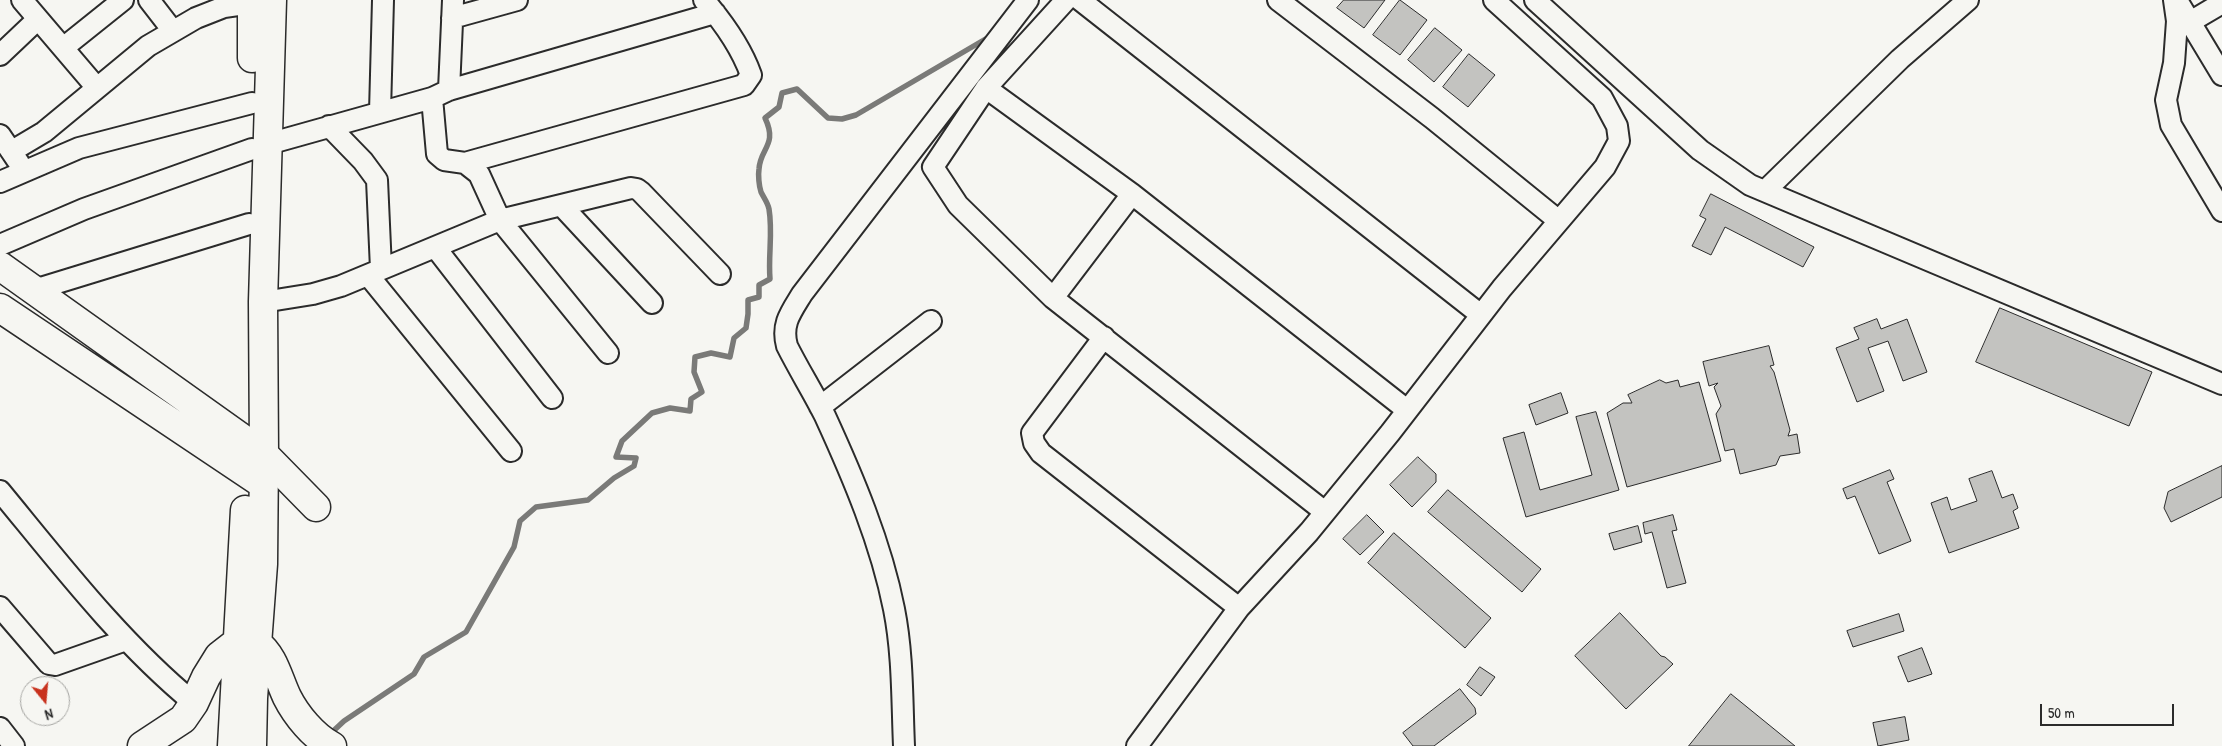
<!DOCTYPE html>
<style>
body{margin:0}
#map{position:relative;width:2222px;height:746px;overflow:hidden;background:#f6f6f2;font-family:"Patrick Hand",sans-serif}
canvas{display:block}
.north{position:absolute;left:20px;top:676px;width:50px;height:50px;box-sizing:border-box;background:#f6f6f2;border:1px solid #a5a5a2;border-radius:50%;rotate:163deg;font-size:14px;font-weight:700;line-height:20px;text-align:center;color:#2b2b2b}
.north::after{content:'';display:block;margin:auto;width:18px;height:22px;background:#c8321e;clip-path:polygon(50% 0,100% 100%,50% 72%,0 100%)}
.scale{position:absolute;left:2040px;top:704px;width:134px;height:22px;box-sizing:border-box;border:2px solid #2b2b2b;border-top:0;padding-left:6px;font-size:15px;line-height:18px;white-space:nowrap;color:#2b2b2b;-webkit-text-stroke:4px #f6f6f2;paint-order:stroke}
</style>
<div id="map">
<canvas width="2222" height="746"></canvas>
<div class="north">N</div>
<div class="scale">50 m</div>
</div>
<script>
const context = document.querySelector('canvas').getContext('2d');
context.lineJoin = 'round';
function strokePath(path, color, width, dash) { context.strokeStyle = color; context.lineWidth = width; context.lineCap = dash ? 'butt' : 'round'; context.setLineDash(dash || []); context.stroke(path); }
function fillPath(path, color) { context.fillStyle = color; context.fill(path, 'evenodd'); }
strokePath(new Path2D(`
 M329,735L344,721L414,674L424,657L466,632L514,547L520,521L536,507L588,500L614,478L634,466L636,458L616,457L622,441L652,413L670,408L690,411L691,399L702,392L694,372L695,357L711,353L730,357L734,338L746,328L748,314V300L759,297V285L770,279C768,255 773,233 769,209C768,203 764,198 761,192C759,186 758,175 759,169C760,148 778,145 765,118L779,107L782,93L797,89L828,118L842,119L856,115L989,37`), '#7a7a78', 5.5);
const building = new Path2D(`
 M1344,0H1385L1364,28L1337,8Z
 M1400,0L1427,20L1400,55L1373,35Z
 M1435,28L1462,50L1434,82L1408,60Z
 M1469,54L1495,75L1468,107L1443,87Z
 M1711,194L1814,247L1803,267L1725,227L1711,255L1692,246L1706,219L1700,216Z
 M2000,308L2152,372L2129,426L1976,362Z
 M1877,319L1881,329L1907,319L1927,372L1903,381L1888,341L1868,348L1884,391L1857,402L1836,348L1859,339L1854,328Z
 M1769,346L1774,365L1770,366L1774,372L1790,430L1788,436L1797,434L1800,453L1780,456L1776,465L1740,474L1734,449L1725,451L1716,414L1721,406L1714,387L1718,383L1709,386L1703,362Z
 M1660,380L1666,383L1678,380L1680,387L1699,382L1721,461L1627,487L1607,413L1623,403H1632L1628,395Z
 M1561,393L1568,413L1536,425L1529,405Z
 M1596,412L1619,490L1526,517L1503,438L1524,432L1540,490L1592,475L1576,417Z
 M1418,457L1436,474V482L1412,507L1390,485Z
 M2222,466V497L2171,522L2164,508L2168,492Z
 M1890,470L1894,479L1887,482L1911,541L1879,554L1855,496L1847,499L1843,489Z
 M1992,471L2002,498L2013,494L2018,508L2013,511L2019,528L1949,553L1931,503L1947,497L1951,510L1977,501L1969,479Z
 M1448,490L1541,569L1522,592L1428,512Z
 M1367,515L1384,532L1360,555L1343,539Z
 M1673,515L1677,530L1672,531L1686,583L1667,588L1652,532L1645,534L1643,523Z
 M1638,526L1642,542L1614,550L1609,534Z
 M1394,533L1491,618L1465,648L1368,563Z
 M1620,613L1661,656L1665,657L1673,664L1626,709L1575,656Z
 M1899,614L1904,631L1853,647L1847,631Z
 M1922,648L1932,674L1908,682L1898,657Z
 M1480,667L1495,677L1481,696L1467,685Z
 M1460,689L1475,708L1476,714L1434,746H1413L1403,733Z
 M1731,694L1795,746H1689Z
 M1905,717L1909,740L1878,746L1873,723Z`);
fillPath(building, '#c3c3c0');
strokePath(building, '#2b2b2b', 1);
const street = new Path2D(`
 M22,0L97,88
 M149,0L173,31
 M1066,0L986,88L933,167L958,205L1053,298L1325,512
 M1080,0L1481,315
 M1278,0L1432,118L1559,221
 M1535,0L1700,150L1750,185L2222,384
 M2174,0L2177,21L2174,63L2166,100L2171,125L2222,211
 M2178,2L2222,75
 M452,18L517,0
 M2190,22L2222,3
 M63,48L123,0
 M0,55L38,19
 M986,88L1132,194L1407,410
 M449,90L453,0
 M432,98L437,154L444,160L465,163L479,174L500,220L608,353
 M380,112L383,0
 M329,126L363,161L377,180L381,269
 M0,135L19,163
 M268,144L432,98L449,90L715,13
 M12,151L44,132L148,46L196,18L224,7L252,3
 M465,163L744,85L751,75C741,47 723,22 704,0
 M0,182L79,148L252,103
 M1765,191L1900,59L1968,0
 M562,206L652,303
 M0,245L84,209L252,149
 M435,247L552,398
 M368,275L511,451
 M34,290L249,224
 M1053,298L1132,194
 M263,302L313,294L341,286L500,220L631,188L637,189L641,192L720,274
 M1104,337L1032,433L1034,443L1041,453L1239,608
 M820,407L931,321
 M0,491C61,565 120,642 194,703
 M0,607L49,664L55,665L126,640
 M0,728L14,746
 M904,746C902,701 903,654 894,609C881,543 853,477 825,416C813,392 799,370 787,346C781,324 791,312 802,294L1028,0
 M1137,746L1239,608L1309,532L1390,433L1502,288L1605,167L1619,141L1617,126L1602,98L1494,0`);
const secondary = new Path2D(`
 M272,0L263,302L264,454L316,507
 M252,58V0`);
const primary = new Path2D(`
 M0,266L264,454L263,564L253,698L252,746
 M0,308L263,484
 M257,643C274,656 278,678 287,697C296,715 314,737 332,746
 M142,746L183,719L194,703L206,677L219,656L237,642
 M232,746L245,510`);
strokePath(street, '#2b2b2b', 24);
strokePath(secondary, '#2b2b2b', 31);
strokePath(primary, '#2b2b2b', 31);
strokePath(street, '#f6f6f2', 20);
strokePath(secondary, '#f6f6f2', 28);
strokePath(primary, '#f6f6f2', 28);
</script>
